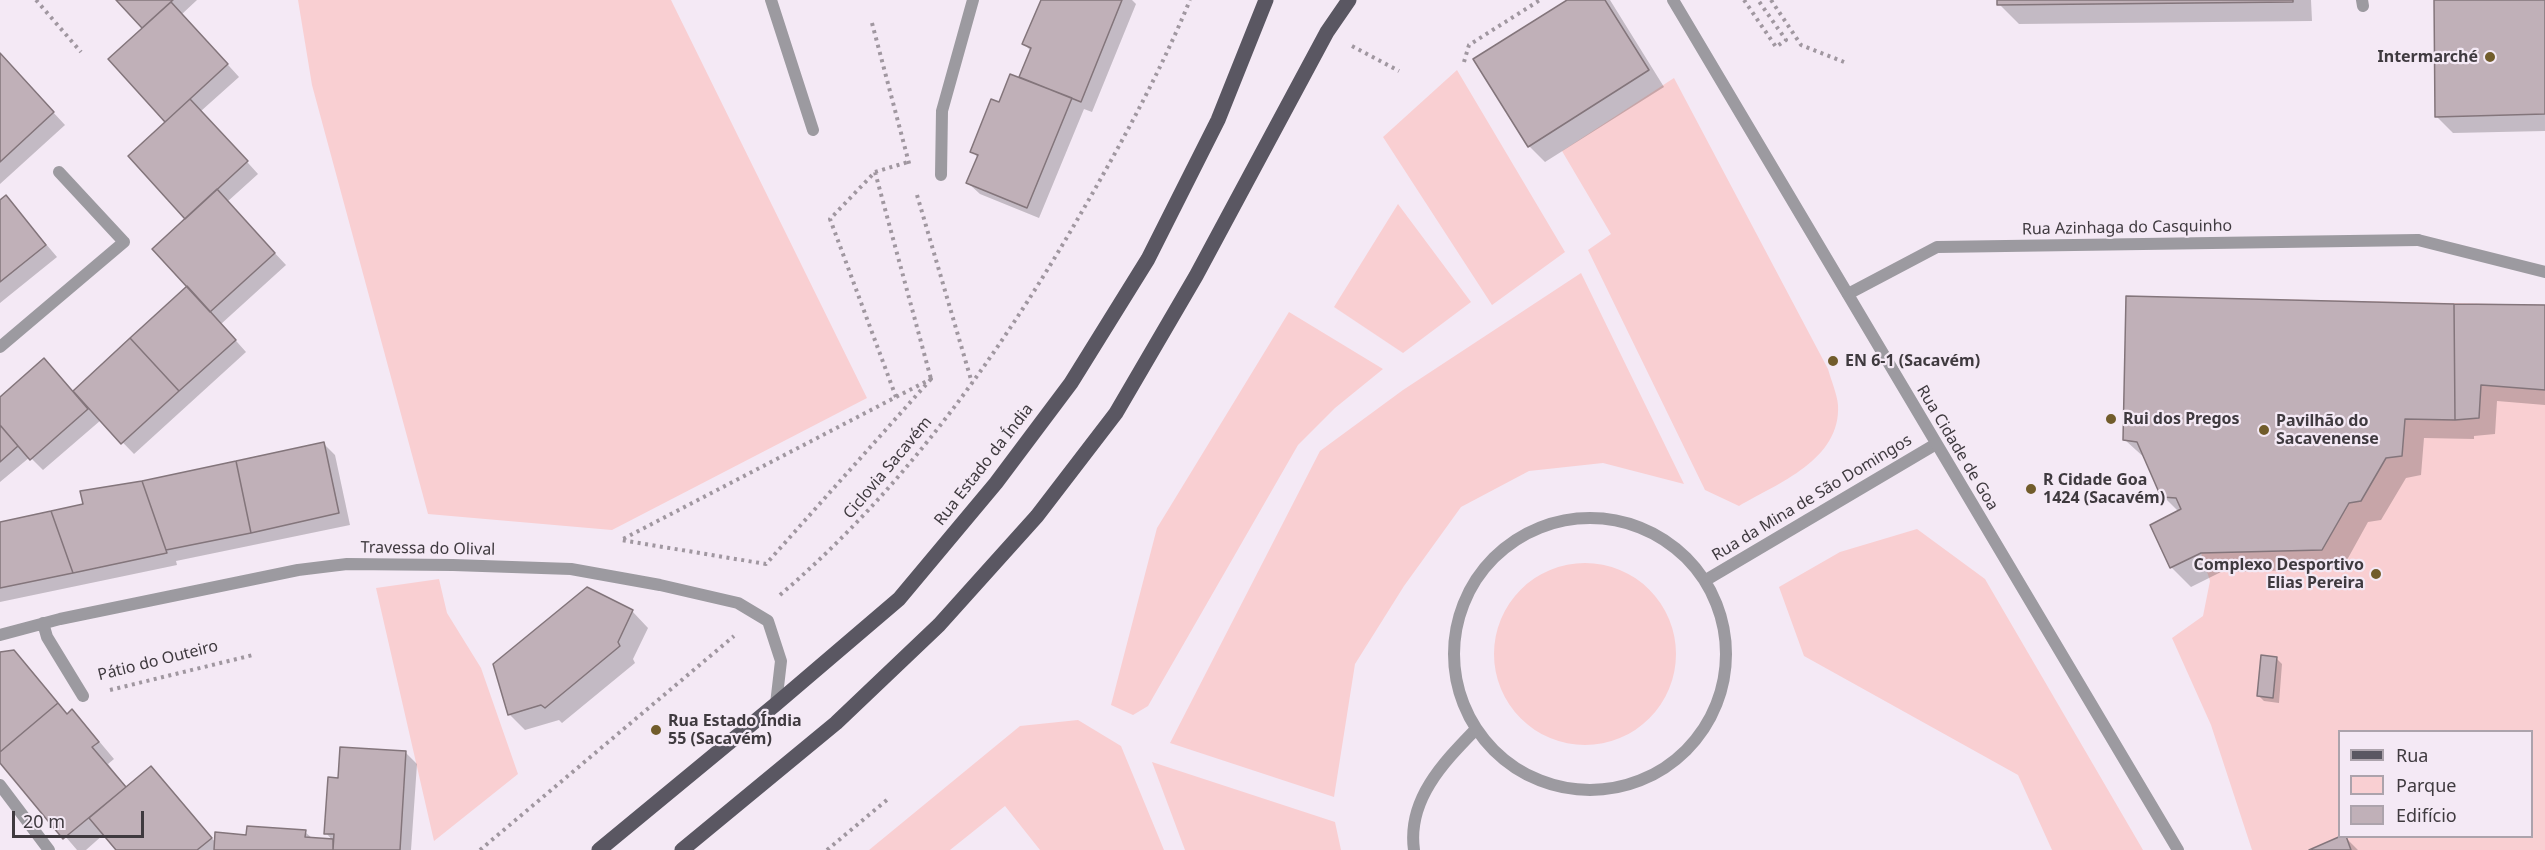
<!DOCTYPE html>
<meta charset="utf-8">
<style>
body{margin:0}
#map{position:relative;width:2545px;height:850px;overflow:hidden;background:#f4e9f5;font-family:"Noto Sans",sans-serif}
canvas{display:block}
.legend{position:absolute;left:2338px;top:730px;width:195px;height:108px;box-sizing:border-box;background:#f4e9f5;border:2px solid #aca3ac;margin:0;padding:8px 10px;list-style:none;font-size:18px;color:#3f3a3f}
.legend li{display:flex;align-items:center;gap:12px;height:30px}
.legend b{width:30px;border:2px solid #aca3ac}
.scale{position:absolute;left:12px;top:811px;width:132px;height:27px;box-sizing:border-box;border:3px solid #3f3a3f;border-top:0;padding-left:8px;font-size:18px;line-height:21px;white-space:nowrap;color:#3f3a3f;-webkit-text-stroke:4px #f4e9f5;paint-order:stroke}
</style>
<div id="map">
<canvas width="2545" height="850"></canvas>
<ul class="legend">
<li><b style="height:8px;background:#5a5762"></b>Rua</li>
<li><b style="height:16px;background:#f9cfd2"></b>Parque</li>
<li><b style="height:16px;background:#c0b0b8"></b>Edifício</li>
</ul>
<div class="scale">20 m</div>
</div>
<script>
const context = document.querySelector('canvas').getContext('2d');
context.lineJoin = 'round';
function fillPath(path, color) { context.fillStyle = color; context.fill(path, 'evenodd'); }
function strokePath(path, color, width, dash) { context.strokeStyle = color; context.lineWidth = width; context.lineCap = dash ? 'butt' : 'round'; context.setLineDash(dash || []); context.stroke(path); }
function label(font, color, halo, rows, align = 'center') {
  context.font = font + ' "Noto Sans",sans-serif'; context.lineWidth = 4.5; context.setLineDash([]); context.textBaseline = 'middle'; context.strokeStyle = halo; context.fillStyle = color; for (const [text, x, y, turn = 0] of rows) {
    context.save(); context.translate(x, y); context.rotate((+turn || 0) * Math.PI / 180); context.textAlign = isNaN(turn) ? turn : align; if (halo) context.strokeText(text, 0, 0); context.fillText(text, 0, 0); context.restore();
  }
}
fillPath(new Path2D(`
 M298,0H671L867,398L612,530L428,514L312,85Z
 M1457,70L1565,252L1492,305L1383,137Z
 M1674,78L1828,369C1831,380 1837,394 1838,405C1841,460 1778,483 1739,506L1705,490L1588,250L1611,234L1562,151Z
 M1398,204L1471,302L1403,353L1334,307Z
 M1581,273L1684,484L1603,463L1529,471L1461,507L1404,586L1355,664L1334,797L1170,743L1320,451L1403,390Z
 M2126,296L2545,305V850H2252L2211,725L2172,638L2203,616L2210,581L2201,553L2170,568L2150,525L2180,509L2176,498L2137,442L2123,440ZM2340,732H2532V836H2340Z
 M1289,312L1383,369L1335,408L1298,445L1148,706L1133,715L1111,705L1157,528Z
 M1917,529L1985,579L2143,850H2052L2018,775L1804,656L1779,587L1840,552Z
 M1494 654a91 91 0 1 1 182 0a91 91 0 1 1-182 0Z
 M439,579L447,613L481,668L518,774L434,841L376,588Z
 M1078,720L1121,746L1164,850H1040L1005,806L950,850H869L1020,726Z
 M1152,762L1335,822L1341,850H1185Z`), '#f9cfd2');
fillPath(new Path2D(`
 M118,0H197L182,14L239,77L201,111L258,174L227,202L286,265L221,324L246,352L134,454L101,420L43,470L30,457L0,482V399L56,372L74,392L189,286L187,219L167,122L144,28Z
 M1042,0H1132L1136,4L1092,112L1084,109L1039,218L980,194L968,183L978,158L972,151L1000,104L1020,79L1031,51L1024,44Z
 M1570,0H1610L1664,87L1545,162L1529,146Z
 M1999,0H2311L2312,21L2019,24L1999,4Z
 M2436,0H2545V131L2453,133L2437,117Z
 M0,55L65,125L0,184Z
 M6,197L57,257L0,303V202Z
 M2545,307V405L2497,401L2495,434L2474,436V439L2424,438L2421,475L2406,478L2381,520L2368,522L2342,569L2221,572L2191,587L2171,567L2179,512L2163,496L2147,460L2125,440Z
 M323,443L335,455L350,525L176,561L177,565L0,602V524L85,505L142,483Z
 M632,611L648,628L633,659L635,663L562,723L559,720L525,730L509,714Z
 M0,654L25,663L68,715L72,711L88,728L114,759L108,764L127,788L151,768L216,843L248,836L305,832L313,839L333,841L326,833L339,779L406,753L417,764L411,850H118L104,834L86,850H77L0,760Z
 M2276,658L2282,664L2279,703L2264,701L2258,695Z
 M2344,836L2358,850H2313Z`), '#0003');
const building = new Path2D(`
 M116,0H173L142,28Z
 M1041,0H1122L1081,102L1019,77L1031,48L1022,44Z
 M1567,0H1605L1649,70L1528,147L1473,59Z
 M1997,0H2293V2L1997,5Z
 M2434,0H2545V114L2435,117Z
 M171,2L228,64L165,122L108,59Z
 M0,53L54,112L0,162Z
 M1010,74L1072,98L1027,208L966,183L978,155L970,152L991,99L999,102Z
 M190,99L248,161L185,219L128,156Z
 M217,189L275,253L210,312L152,249Z
 M6,195L46,245L0,282V200Z
 M187,286L236,340L179,391L130,338Z
 M2126,296L2454,304L2455,420L2405,419L2402,456L2386,458L2361,501L2349,503L2322,550L2201,553L2170,568L2150,525L2181,509L2176,498L2161,497L2137,442L2123,440Z
 M2454,304L2545,305V390L2481,385L2479,418L2455,420Z
 M130,338L179,391L121,444L73,391Z
 M44,358L88,409L30,460L0,425V397Z
 M0,425L18,446L0,462Z
 M324,442L339,513L251,533L236,461Z
 M236,461L251,533L166,550L142,481Z
 M142,481L167,553L73,573L51,511L83,504L80,491Z
 M51,511L73,573L0,588V522Z
 M587,587L633,610L618,642L620,646L545,708L541,705L508,715L493,664Z
 M14,650L58,703L0,752V652Z
 M2261,655L2277,657L2273,698L2257,696Z
 M58,703L67,714L72,709L99,742L92,747L126,787L63,839L0,763V752Z
 M340,747L406,751L400,850H333L334,834H324L328,777L338,778Z
 M151,766L212,838L197,850H116L89,818Z
 M247,826L306,830L305,837L333,839V850H214L215,832L246,835Z
 M2341,836H2346L2351,850H2309Z`);
fillPath(building, '#c0b0b8');
strokePath(building, '#83757b', 1.5);
strokePath(new Path2D(`
 M36,0L81,52
 M1744,0L1776,47L1786,40L1758,0
 M1771,0L1801,45L1844,62
 M872,23L910,167
 M1352,46L1399,71
 M1464,62L1469,45L1540,0
 M875,172L908,162
 M917,195L972,383
 M931,379L766,564L621,540L896,397Z
 M896,397L830,219L875,172L931,379
 M780,595C904,489 999,355 1080,215C1121,144 1159,75 1190,0
 M110,690L253,655
 M480,850L734,636
 M827,850L888,799`), '#a097a0', 4, [3, 4.5]);
strokePath(new Path2D(`
 M2362,0L2363,6
 M2418,240L2545,272`), '#9c9aa0', 12);
strokePath(new Path2D(`
 M771,0L813,130
 M941,175L942,111L973,0
 M1848,294L1937,247L2418,240
 M0,347L124,242L59,172
 M1454 654a136 136 0 1 1 272 0a136 136 0 1 1-272 0Z
 M1706,580L1936,444
 M43,623L47,637L83,696
 M0,635L60,619L298,570L347,564L453,565L571,569L660,585L738,603L768,621L781,661L776,704
 M0,785L49,850
 M1414,850C1407,800 1443,763 1475,730`), '#9c9aa0', 12);
strokePath(new Path2D(`
 M1673,0L2178,850`), '#9c9aa0', 12);
strokePath(new Path2D(`
 M599,850L776,704L899,599L996,483L1071,383L1148,259L1218,120L1266,0
 M682,850L836,723L939,625L1037,516L1116,413L1196,276L1327,32L1349,0`), '#5a5762', 15);
for (const [x, y, r, color] of [
 [2490,57,6,"#715c2b"],
 [1833,361,6,"#715c2b"],
 [2111,419,6,"#715c2b"],
 [2264,430,6,"#715c2b"],
 [2031,489,6,"#715c2b"],
 [2376,574,6,"#715c2b"],
 [656,730,6,"#715c2b"]
]) { const dot = new Path2D(); dot.arc(x, y, r, 0, 2 * Math.PI); context.fillStyle = color; context.fill(dot); strokePath(dot, '#f4e9f5', 2); }
label('bold 16px', '#3f3a3f', '#f4e9f5', [
 ["Intermarché",2478,57,"right"],
 ["EN 6-1 (Sacavém)",1845,361],
 ["Rui dos Pregos",2123,419],
 ["Pavilhão do",2276,421],
 ["Sacavenense",2276,439],
 ["R Cidade Goa",2043,480],
 ["1424 (Sacavém)",2043,498],
 ["Complexo Desportivo",2364,565,"right"],
 ["Elias Pereira",2364,583,"right"],
 ["Rua Estado Índia",668,721],
 ["55 (Sacavém)",668,739]
], 'left');
label('16px', '#3f3a3f', '#f4e9f5', [
 ["Rua Azinhaga do Casquinho",2127,228,-1],
 ["Rua Cidade de Goa",1957,448,59],
 ["Rua Estado da Índia",984,465,-52],
 ["Ciclovia Sacavém",888,468,-50],
 ["Rua da Mina de São Domingos",1812,498,-31],
 ["Travessa do Olival",428,549,1],
 ["Pátio do Outeiro",158,661,-14]
]);
</script>
